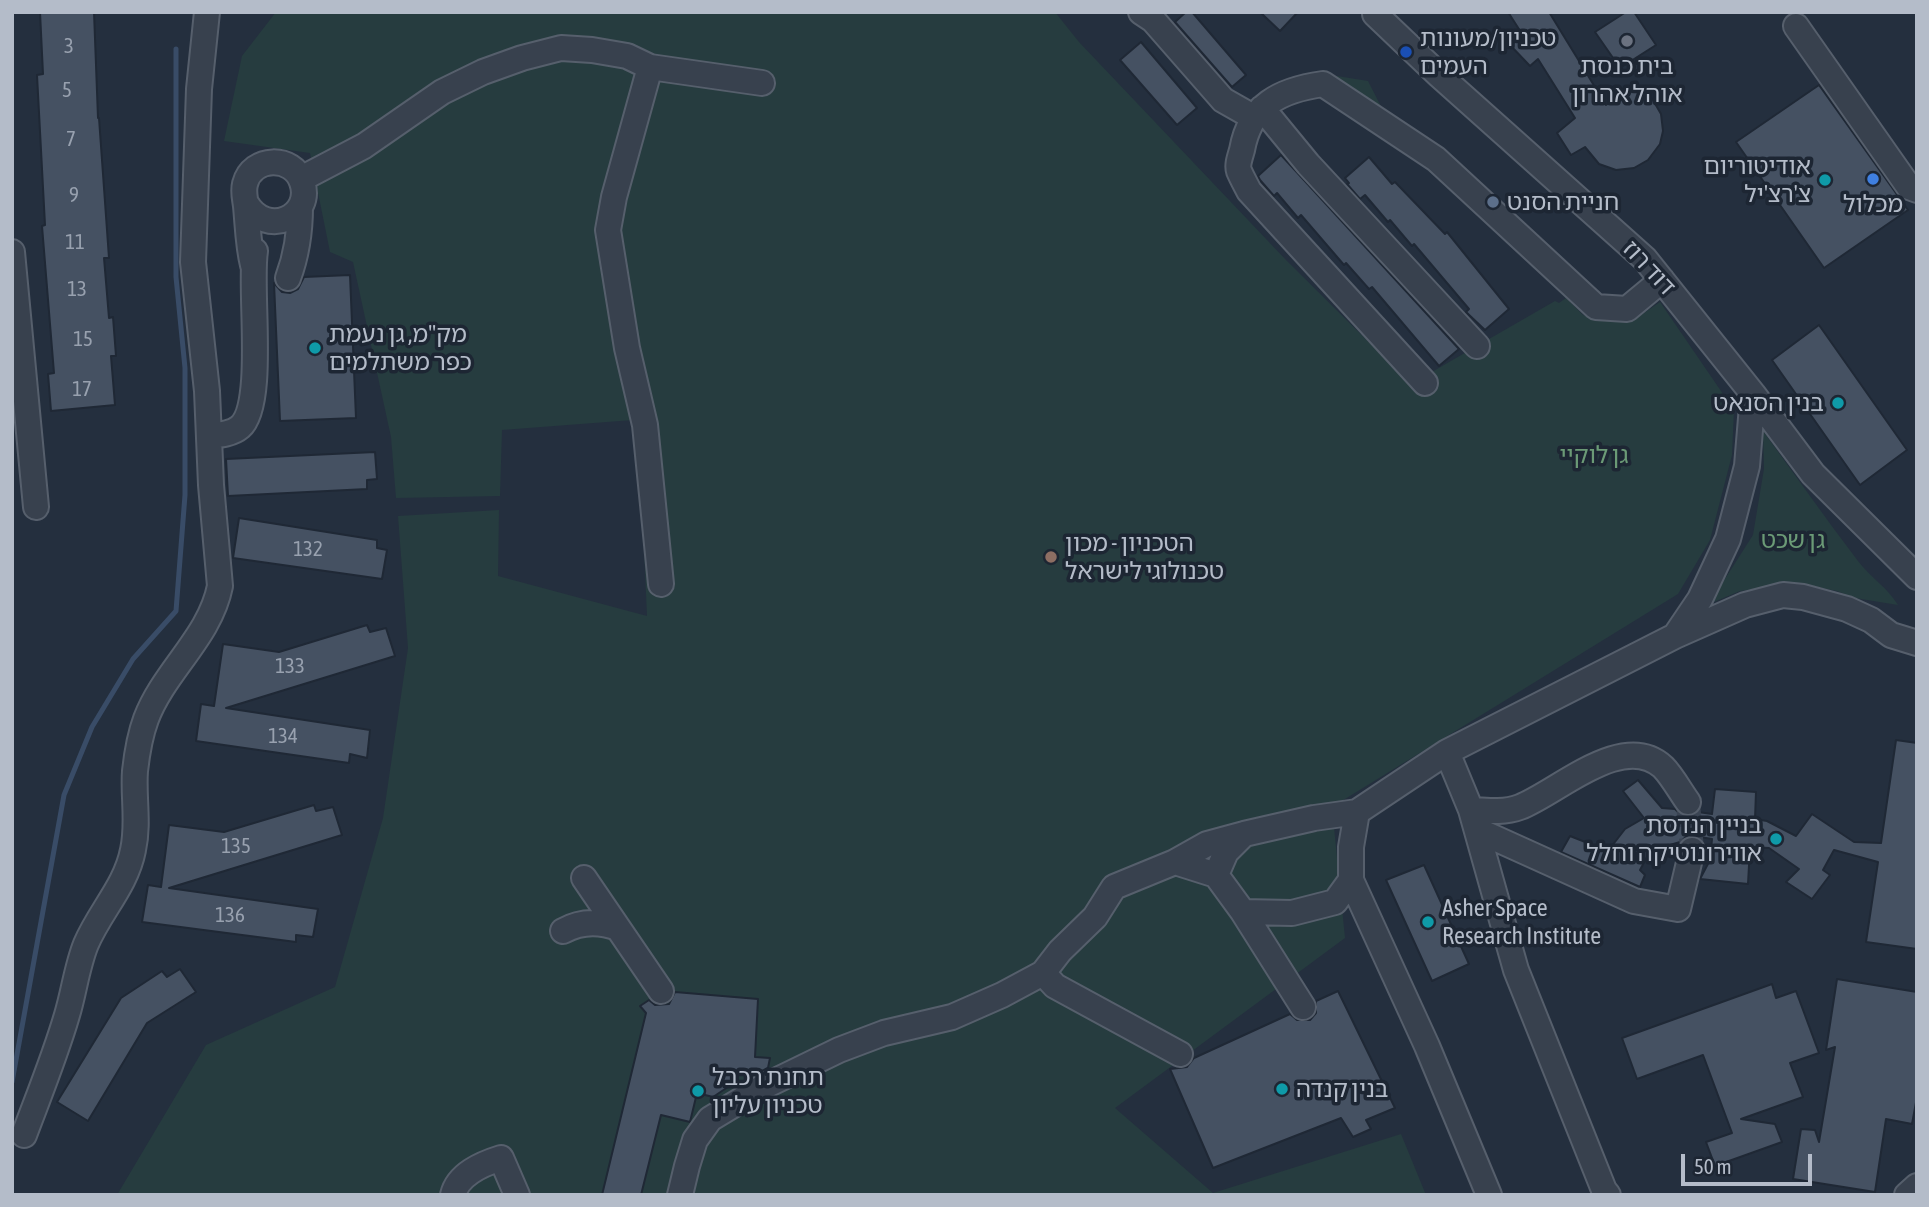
<!DOCTYPE html>
<meta charset="utf-8">
<style>
body{margin:0}
#map{position:relative;width:1929px;height:1207px;overflow:hidden;background:#242f3e;font-family:"Asap Condensed",sans-serif}
canvas{display:block}
.frame{position:absolute;inset:0;border:14px solid #b4bcc9;pointer-events:none}
.scale{position:absolute;left:1681px;top:1154px;width:131px;height:32px;box-sizing:border-box;border:4px solid #b4bcc9;border-top:0;padding-left:9px;font-size:21px;line-height:24px;white-space:nowrap;color:#b4bcc9;-webkit-text-stroke:5px #1d2633;paint-order:stroke}
</style>
<div id="map">
<canvas width="1929" height="1207"></canvas>
<div class="frame"></div>
<div class="scale">50 m</div>
</div>
<script>
const context = document.querySelector('canvas').getContext('2d');
context.lineJoin = 'round';
function fillPath(path, color) { context.fillStyle = color; context.fill(path, 'evenodd'); }
function strokePath(path, color, width, dash) { context.strokeStyle = color; context.lineWidth = width; context.lineCap = dash ? 'butt' : 'round'; context.setLineDash(dash || []); context.stroke(path); }
function label(font, color, halo, rows, align = 'center') {
  context.font = font + ' "Asap Condensed","Noto Sans Hebrew",sans-serif'; context.lineWidth = 7; context.setLineDash([]); context.textBaseline = 'middle'; context.strokeStyle = halo; context.fillStyle = color; for (const [text, x, y, turn = 0] of rows) {
    context.save(); context.translate(x, y); context.rotate((+turn || 0) * Math.PI / 180); context.textAlign = isNaN(turn) ? turn : align; if (halo) context.strokeText(text, 0, 0); context.fillText(text, 0, 0); context.restore();
  }
}
fillPath(new Path2D(`
 M276,12H1055L1079,42L1286,260L1411,384L1555,301L1559,303L1566,298L1583,315L1603,321L1634,320L1660,302L1734,410L1732,455L1710,540L1678,594L1332,807L1345,938L1115,1108L1213,1193L1401,1134L1426,1195H117L206,1045L335,987L383,818L408,648L398,516L499,510L498,576L647,616L643,525L633,420L502,430L500,496L396,498L391,437L353,262L330,252L310,153L224,141L242,56Z
 M1337,76L1368,81L1391,126L1332,83Z
 M1763,431C1795,475 1826,519 1858,561C1870,577 1888,588 1898,605L1855,598L1837,591L1797,583L1740,591L1709,604L1753,535L1764,469Z`), '#263c3f');
strokePath(new Path2D(`
 M12,1082L64,795L92,727L133,659L176,611L185,495V368L176,277V49`), '#394c67', 5);
const building = new Path2D(`
 M40,12H94L98,118H99L109,258H104L109,318L113,317L116,356H111L115,405L51,411L48,374L54,373L42,226L45,225L37,75L43,74Z
 M1186,12H1192L1246,75L1232,87L1175,22Z
 M1260,12H1298L1280,31Z
 M1508,12H1549L1606,105L1633,85L1653,100L1661,114L1663,131L1660,144L1648,160L1634,168L1616,170L1599,164L1585,147L1571,155L1557,133L1575,118L1538,59L1530,66L1510,45L1524,37Z
 M1626,12H1634L1656,45L1620,68L1595,32Z
 M1141,42L1197,108L1177,125L1120,60Z
 M1819,85L1908,210L1824,268L1736,142Z
 M1281,155L1459,349L1439,366L1372,287L1369,289L1346,263L1344,265L1301,215L1298,218L1277,193L1274,196L1260,180L1258,176Z
 M1369,157L1392,184L1395,182L1445,234L1447,232L1509,309L1485,330L1466,312L1469,309L1414,244L1412,246L1390,220L1388,222L1365,195L1360,199L1347,184L1349,183L1345,178Z
 M350,275L356,418L280,421L274,283L282,292L290,293L298,289L304,277Z
 M1819,325L1907,450L1860,485L1772,360Z
 M375,452L377,479L367,480V489L228,496L226,459Z
 M239,518L377,540V548L387,550L382,579L233,558Z
 M367,625L370,632L386,628L395,656L226,708L370,730L367,758L350,754L349,763L196,741L201,704L214,706L223,644L279,652Z
 M1896,740L1917,743V949L1866,942L1878,862L1834,850L1823,870L1830,875L1812,899L1786,882L1799,869L1769,848L1750,847L1748,884L1700,879L1710,860L1712,839L1688,835L1680,842L1660,848L1648,855L1640,870L1645,875L1640,887L1561,852L1570,836L1608,851L1625,829L1644,818L1623,791L1638,780L1662,808L1675,809L1682,816L1690,817L1698,812L1712,814L1715,789L1756,792L1755,819L1767,821L1796,836L1812,814L1854,842L1881,843Z
 M314,805L316,811L333,807L342,835L169,888L318,909L313,937L296,935V942L142,922L148,885L161,887L169,825L224,832Z
 M1424,865L1469,964L1432,981L1386,880Z
 M180,969L196,992L147,1023L88,1121L57,1102L121,998L162,971L167,977Z
 M1837,979L1917,992V1097L1912,1124L1886,1119L1875,1192L1793,1179L1801,1129L1815,1130L1819,1142L1835,1047L1826,1050Z
 M1772,984L1776,998L1796,991L1819,1053L1790,1063L1803,1097L1741,1119L1775,1124L1782,1142L1715,1166L1706,1142L1732,1133L1703,1055L1637,1079L1622,1038Z
 M1338,991L1395,1108L1366,1120L1371,1129L1353,1137L1341,1118L1213,1168L1170,1069L1187,1067L1194,1058L1290,1014L1297,1020H1310L1316,1013V1001Z
 M675,992L758,999L755,1057L770,1058L768,1068L760,1072L739,1071L737,1081L713,1097L697,1093L690,1122L661,1115L641,1195H602L646,1013L640,1006L649,1000L655,1005L669,1004Z`);
fillPath(building, '#455162');
strokePath(building, '#1f2835', 2);
strokePath(new Path2D(`
 M1688,802L1692,850`), '#3a4453', 24, [24, 12]);
const minor = new Path2D(`
 M1141,12L1153,20L1223,100L1253,117
 M1375,14L1439,75L1645,259L1753,394L1813,474L1917,577
 M1796,26L1909,187L1917,190
 M650,67L614,197L608,230L627,348L645,425L661,584
 M1262,108L1308,164L1477,346
 M301,179L364,146L442,92L483,72L522,58L561,48L592,50L627,56L650,67L762,83
 M246,203C267,239 314,216 302,182C293,155 252,156 245,184C243,192 245,198 246,206C248,226 248,245 253,265
 M12,252L36,507
 M288,278C297,254 300,233 300,207
 M1425,383L1249,191C1246,185 1242,178 1239,171C1237,165 1240,157 1242,150C1250,105 1280,90 1323,84L1436,159L1596,307L1627,309L1662,280
 M209,436C219,435 232,434 240,427C266,405 249,288 255,251
 M1675,636L1700,599L1728,539L1747,466L1753,394
 M1447,752L1357,812L1351,847V880L1427,1046L1489,1195
 M1471,810C1487,811 1504,813 1520,807C1557,793 1623,730 1663,767C1672,776 1680,791 1688,802
 M1477,830L1634,901L1678,909L1692,850
 M1175,862L1216,875L1243,912L1292,913L1335,902L1351,880
 M1216,875L1226,852L1244,834L1314,818L1357,812
 M584,878L661,991
 M1243,912L1303,1007
 M563,931C581,921 599,921 618,928
 M1043,973L1055,986L1180,1054
 M24,1135C39,1095 55,1056 67,1015C74,992 77,966 86,944C100,911 126,886 133,850C139,823 133,797 135,771C137,753 140,735 146,719C164,671 210,637 220,586L211,485L207,391L193,262L199,89L207,12
 M453,1195C458,1174 482,1164 501,1158L517,1195
 M680,1195L687,1166L695,1140L710,1119L763,1087L839,1050L884,1033L952,1017L1002,995L1043,973L1060,951L1095,917L1114,887L1175,862L1207,844L1244,834
 M1608,1195L1604,1190L1516,970L1471,810L1447,752L1675,636L1745,605L1783,595L1803,597L1847,609L1871,620L1891,635L1917,643
 M1907,1195L1917,1186`);
strokePath(minor, '#565f6c', 28);
strokePath(minor, '#38414e', 24);
for (const [x, y, r, color] of [
 [1627,41,7,"#6b7280"],
 [1406,52,7,"#1a4fb4"],
 [1873,179,7,"#3f7fe0"],
 [1825,180,7,"#0f9aa8"],
 [1493,202,7,"#5c6f8a"],
 [315,348,7,"#0f9aa8"],
 [1838,403,7,"#0f9aa8"],
 [1051,557,7,"#8d6e63"],
 [1776,839,7,"#0f9aa8"],
 [1428,922,7,"#0f9aa8"],
 [1282,1089,7,"#0f9aa8"],
 [698,1091,7,"#0f9aa8"]
]) { const dot = new Path2D(); dot.arc(x, y, r, 0, 2 * Math.PI); context.fillStyle = color; context.fill(dot); strokePath(dot, '#1d2633', 2.5); }
label('21px', '#98a1af', null, [
 ["3",69,46],
 ["5",67,90],
 ["7",71,139],
 ["9",74,195],
 ["11",75,242],
 ["13",77,289],
 ["15",83,339],
 ["17",82,389],
 ["132",308,549],
 ["133",290,666],
 ["134",283,736],
 ["135",236,846],
 ["136",230,915]
]);
label('24px', '#b4bcc9', '#1d2633', [
 ["טכניון/מעונות",1420,38],
 ["העמים",1420,66],
 ["בית כנסת",1627,66,"center"],
 ["אוהל אהרון",1627,94,"center"],
 ["אודיטוריום",1811,166,"right"],
 ["צ'רצ'יל",1811,194,"right"],
 ["חניית הסנט",1507,202],
 ["מכלול",1873,204,"center"],
 ["מק\"מ, גן נעמת",329,334],
 ["כפר משתלמים",329,362],
 ["בנין הסנאט",1824,403,"right"],
 ["הטכניון - מכון",1065,543],
 ["טכנולוגי לישראל",1065,571],
 ["בניין הנדסת",1762,825,"right"],
 ["אווירונוטיקה וחלל",1762,853,"right"],
 ["Asher Space",1442,908],
 ["Research Institute",1442,936],
 ["תחנת רכבל",712,1077],
 ["טכניון עליון",712,1105],
 ["בנין קנדה",1296,1089]
], 'left');
label('24px', '#b4bcc9', '#1d2633', [
 ["דוד רוז",1649,268,47]
]);
label('24px', '#6b9a76', '#1d2633', [
 ["גן לוקיי",1594,455],
 ["גן שכט",1793,540]
]);
</script>
